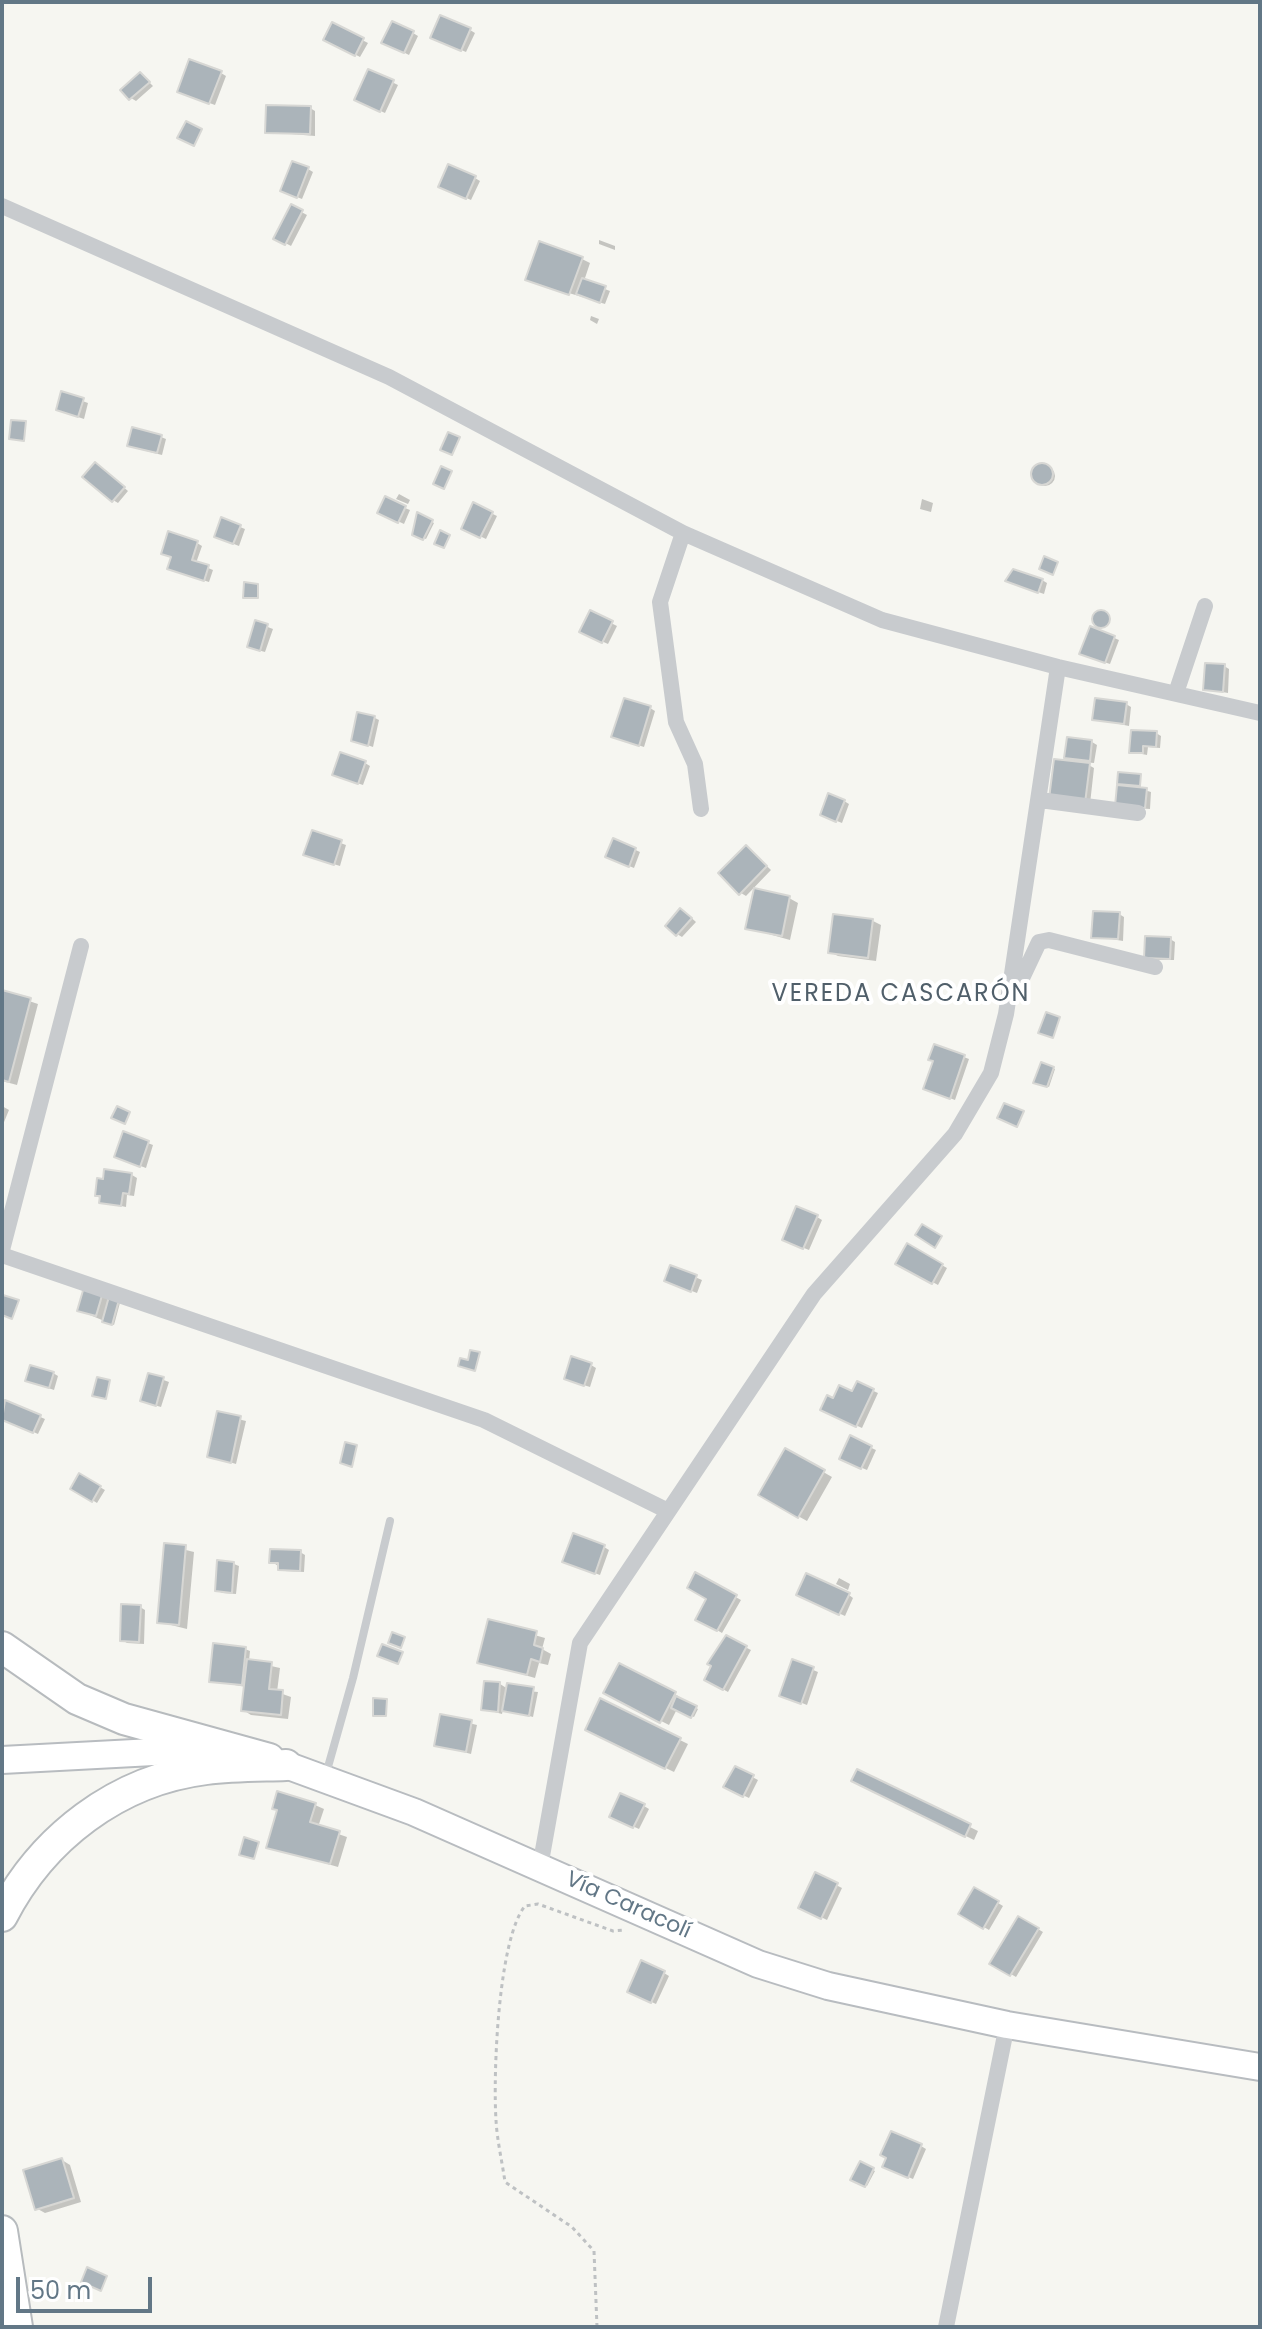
<!DOCTYPE html>
<meta charset="utf-8">
<style>
body{margin:0}
#map{position:relative;width:1262px;height:2329px;overflow:hidden;background:#f6f6f1;font-family:Poppins,sans-serif}
canvas{display:block}
.frame{position:absolute;inset:0;border:4px solid #627786;pointer-events:none}
.scale{position:absolute;left:16px;top:2277px;width:136px;height:36px;box-sizing:border-box;border:4px solid #627786;border-top:0;padding-left:10px;font-size:24px;line-height:28px;white-space:nowrap;color:#627786;-webkit-text-stroke:6px #fff;paint-order:stroke}
</style>
<div id="map">
<canvas width="1262" height="2329"></canvas>
<div class="frame"></div>
<div class="scale">50 m</div>
</div>
<script>
const context = document.querySelector('canvas').getContext('2d');
context.lineJoin = 'round';
function fillPath(path, color) { context.fillStyle = color; context.fill(path, 'evenodd'); }
function strokePath(path, color, width, dash) { context.strokeStyle = color; context.lineWidth = width; context.lineCap = dash ? 'butt' : 'round'; context.setLineDash(dash || []); context.stroke(path); }
function label(font, color, halo, rows, align = 'center') {
  context.font = font + ' Poppins,sans-serif'; context.lineWidth = 8; context.setLineDash([]); context.textBaseline = 'middle'; context.strokeStyle = halo; context.fillStyle = color; for (const [text, x, y, turn = 0] of rows) {
    context.save(); context.translate(x, y); context.rotate((+turn || 0) * Math.PI / 180); context.textAlign = isNaN(turn) ? turn : align; if (halo) context.strokeText(text, 0, 0); context.fillText(text, 0, 0); context.restore();
  }
}
fillPath(new Path2D(`
 M333,25L368,43L360,57L326,39Z
 M470,30L475,33L466,52L438,40Z
 M413,33L418,36L409,55L389,45Z
 M369,71L398,85L385,113L361,102Z
 M221,73L226,76L215,105L184,94Z
 M141,74L153,86L136,101L131,98Z
 M310,108L315,111V136L267,132Z
 M308,169L313,172L302,199L287,193Z
 M475,178L480,181L471,200L446,189Z
 M292,207L307,215L291,246L276,238Z
 M599,240L615,246V250L599,244Z
 M582,259L590,263L584,281L610,291L605,304L536,283Z
 M591,316L599,319L597,324L590,320Z
 M63,394L88,403L84,419L63,412Z
 M161,437L166,439L162,455L134,448Z
 M1035 476a10 10 0 1 1 20 0a10 10 0 1 1-20 0Z
 M100,467L128,491L118,503L113,500Z
 M399,494L410,500L408,504L396,499Z
 M922,499L933,503L931,512L920,509Z
 M474,505L497,516L486,539L463,528Z
 M405,508L410,510L404,524L385,515Z
 M419,515L434,523L426,539L414,534Z
 M240,527L245,529L239,546L221,539Z
 M197,543L202,546L196,563L213,570L209,582L174,571Z
 M1042,580L1047,583L1044,594L1012,583Z
 M591,613L617,626L608,644L586,634Z
 M1097,614L1109,616V625L1097,624Z
 M257,623L273,629L265,652L254,649Z
 M1091,628L1119,640L1110,664L1086,656Z
 M1224,666L1229,669L1228,693L1205,689Z
 M1126,704L1131,707L1129,726L1094,719Z
 M650,708L655,711L644,747L619,739Z
 M375,718L379,720L373,747L353,740Z
 M1156,733L1161,736L1160,748L1148,747L1147,755L1132,752Z
 M1092,742L1097,745L1094,763L1083,762L1094,768L1090,804L1056,800L1078,764L1066,757Z
 M365,763L370,766L363,785L339,777Z
 M1140,776L1141,789L1151,792L1150,809L1122,807L1128,788L1119,783Z
 M844,801L849,804L842,823L827,817Z
 M313,833L346,845L340,866L311,857Z
 M614,840L640,852L634,868L612,859Z
 M751,851L771,870L746,896L741,893Z
 M789,898L798,903L790,940L747,928Z
 M686,913L696,922L682,937L677,934Z
 M1119,914L1124,917L1123,941L1093,936Z
 M873,921L881,925L876,961L838,956L830,952Z
 M1170,939L1175,942L1174,960H1151Z
 M2,992L38,1004L17,1085L2,1081Z
 M935,1046L969,1059L955,1100L930,1091Z
 M1042,1064L1055,1069L1049,1087L1036,1082Z
 M2,1106L9,1110L2,1127Z
 M124,1134L153,1145L146,1168L121,1159Z
 M132,1175L137,1178L134,1196L127,1195L126,1207L102,1202L97,1195Z
 M817,1217L822,1220L809,1250L789,1242Z
 M907,1246L947,1268L938,1285L898,1263Z
 M671,1267L702,1280L697,1293L671,1283Z
 M102,1294L121,1299L114,1325L85,1313Z
 M591,1365L596,1368L590,1387L571,1381Z
 M53,1373L58,1376L54,1390L28,1381Z
 M150,1375L169,1382L161,1407L147,1403Z
 M858,1384L878,1393L862,1428L827,1412L834,1400L853,1394Z
 M6,1402L45,1419L38,1434L2,1418Z
 M218,1414L246,1421L236,1464L209,1456Z
 M850,1438L876,1450L867,1470L846,1461Z
 M785,1450L832,1477L807,1521L760,1495Z
 M80,1476L105,1490L97,1503L73,1488Z
 M166,1545L194,1552L187,1629L159,1622Z
 M604,1547L609,1550L600,1575L570,1564Z
 M300,1552L305,1555L304,1572L285,1571L271,1561Z
 M234,1564L239,1566L236,1594L222,1593L217,1590Z
 M696,1575L741,1600L722,1633L698,1619L709,1598Z
 M839,1578L850,1584L848,1590L836,1584Z
 M849,1595L853,1598L845,1616L803,1597Z
 M140,1607L145,1610L144,1644L127,1643L122,1640Z
 M489,1622L545,1638L542,1649L551,1654L548,1665L539,1663L535,1678L479,1662Z
 M727,1638L751,1650L728,1692L706,1680Z
 M245,1649L250,1651L249,1661L280,1668L277,1692L291,1697L288,1719L251,1715L243,1710L246,1687L211,1681Z
 M794,1662L818,1672L807,1705L787,1697Z
 M500,1684L508,1689L538,1692L533,1717L503,1709L502,1714L483,1709Z
 M675,1694L698,1709L694,1717L677,1709L669,1725L614,1697Z
 M601,1701L688,1744L674,1772L596,1734Z
 M441,1716L477,1725L471,1754L436,1745Z
 M735,1768L758,1780L749,1798L726,1787Z
 M858,1772L978,1831L974,1840L862,1785Z
 M315,1805L324,1809L318,1827L347,1837L338,1867L268,1847Z
 M644,1806L649,1809L639,1829L617,1819Z
 M816,1875L842,1888L827,1920L801,1907Z
 M975,1889L1003,1906L989,1930L960,1913Z
 M1019,1918L1043,1932L1016,1977L992,1963Z
 M664,1973L669,1976L656,2004L634,1994Z
 M921,2146L926,2149L913,2179L889,2169Z
 M62,2160L70,2165L81,2202L45,2213L36,2208Z
 M861,2164L875,2171L867,2186L853,2179Z`), '#0003');
const building = new Path2D(`
 M440,15L471,28L461,51L430,38Z
 M392,21L414,31L404,53L381,43Z
 M332,22L364,38L355,56L323,40Z
 M189,59L222,71L209,104L177,92Z
 M368,69L394,80L380,112L354,100Z
 M140,72L150,82L129,100L120,90Z
 M266,105L311,106L310,134L265,133Z
 M186,121L202,129L194,146L177,138Z
 M292,161L309,167L297,198L280,191Z
 M448,164L476,176L466,199L438,187Z
 M291,204L303,210L285,245L273,239Z
 M539,241L583,257L569,295L525,280Z
 M582,278L606,286L600,303L576,294Z
 M61,391L84,398L78,417L56,410Z
 M11,420L26,421L24,441L9,439Z
 M132,427L162,435L157,453L127,446Z
 M448,432L460,437L452,455L440,450Z
 M95,462L125,487L112,502L82,477Z
 M1031 474a11 11 0 1 1 22 0a11 11 0 1 1-22 0Z
 M441,466L452,471L444,489L433,484Z
 M385,496L406,506L398,523L377,513Z
 M473,502L493,512L480,538L461,529Z
 M417,512L433,520L423,540L412,535Z
 M221,517L241,525L233,544L214,537Z
 M440,530L450,535L444,548L434,544Z
 M168,531L198,541L192,560L209,565L204,581L167,569L171,557L161,554Z
 M1044,556L1058,562L1053,575L1039,569Z
 M1013,569L1043,579L1038,593L1005,581Z
 M244,582L258,584V598H243Z
 M1092 619a9 9 0 1 1 18 0a9 9 0 1 1-18 0Z
 M590,610L613,621L602,643L579,632Z
 M255,620L268,624L260,651L247,647Z
 M1090,626L1115,636L1105,663L1079,654Z
 M1205,663L1225,664L1223,692L1203,690Z
 M624,698L651,706L639,746L611,737Z
 M1095,698L1127,702L1124,724L1092,720Z
 M357,712L375,716L368,746L351,741Z
 M1131,730L1157,731L1156,747L1143,746V753H1129Z
 M1067,737L1092,740L1090,761L1064,758Z
 M340,752L366,761L358,784L332,775Z
 M1054,759L1090,763L1085,803L1049,799Z
 M1118,772L1141,774L1140,786L1117,784Z
 M1117,785L1147,788L1145,808L1115,806Z
 M828,793L845,800L836,822L820,815Z
 M312,830L342,840L334,865L303,855Z
 M613,838L636,848L629,867L605,857Z
 M746,845L767,866L739,895L718,873Z
 M754,888L790,896L782,936L745,929Z
 M680,908L692,918L676,936L665,926Z
 M1093,911L1120,912L1118,939L1091,938Z
 M833,914L873,919L868,958L828,953Z
 M1145,936L1171,937L1170,959L1144,958Z
 M2,990L31,998L9,1082L2,1080Z
 M1046,1012L1060,1017L1053,1038L1038,1033Z
 M934,1044L965,1055L950,1099L923,1089L933,1061L928,1060Z
 M1041,1062L1054,1067L1047,1087L1033,1083Z
 M1004,1103L1024,1111L1017,1127L997,1118Z
 M117,1106L130,1112L125,1124L111,1118Z
 M123,1131L149,1141L140,1167L114,1157Z
 M104,1169L132,1173L129,1194L123,1193L121,1206L99,1203L100,1196H95L97,1178L103,1179Z
 M796,1206L818,1215L803,1249L782,1240Z
 M922,1224L942,1236L935,1248L915,1235Z
 M907,1243L943,1264L932,1284L895,1264Z
 M670,1265L697,1275L691,1292L664,1281Z
 M84,1287L103,1292L96,1316L77,1311Z
 M110,1293L120,1296L112,1325L102,1322Z
 M3,1295L19,1300L12,1319L2,1315Z
 M470,1350L480,1352L475,1371L458,1366L460,1358L468,1360Z
 M571,1356L592,1363L584,1386L564,1379Z
 M30,1365L54,1372L49,1388L25,1381Z
 M148,1373L164,1377L156,1406L140,1401Z
 M97,1377L110,1380L106,1399L92,1396Z
 M857,1381L874,1389L856,1427L820,1410L827,1395L833,1398L839,1385L852,1391Z
 M5,1400L41,1415L33,1433L2,1420Z
 M217,1411L241,1416L231,1463L207,1457Z
 M850,1435L872,1446L861,1469L839,1459Z
 M345,1442L357,1445L352,1467L340,1463Z
 M785,1448L825,1470L798,1518L758,1495Z
 M79,1473L101,1486L92,1502L70,1489Z
 M573,1533L605,1545L595,1574L562,1562Z
 M164,1543L186,1545L179,1625L157,1623Z
 M270,1549L301,1550L300,1571L278,1570V1563H269Z
 M217,1560L234,1562L232,1593L215,1591Z
 M695,1572L737,1595L717,1631L695,1620L706,1599L687,1588Z
 M806,1573L850,1593L839,1615L796,1595Z
 M121,1604L141,1605L139,1642L120,1641Z
 M488,1619L537,1631L534,1645L543,1648L540,1662L531,1659L527,1675L477,1663Z
 M392,1632L405,1637L401,1648L388,1643Z
 M726,1635L747,1646L723,1690L704,1680L711,1666L707,1664Z
 M213,1643L246,1647L242,1685L209,1682Z
 M382,1644L403,1652L398,1664L377,1656Z
 M247,1659L272,1662L269,1689L283,1690L281,1715L241,1711Z
 M792,1659L814,1667L801,1704L779,1696Z
 M619,1663L676,1692L660,1723L603,1693Z
 M484,1681L500,1682L498,1712L481,1710Z
 M507,1683L534,1687L529,1716L502,1711Z
 M676,1696L697,1706L691,1718L671,1708Z
 M373,1698L387,1699L386,1716H373Z
 M600,1698L681,1738L665,1769L585,1730Z
 M440,1714L472,1720L466,1752L434,1746Z
 M735,1766L754,1775L743,1797L723,1787Z
 M857,1769L971,1824L965,1837L851,1781Z
 M277,1791L316,1803L310,1822L340,1831L330,1864L266,1848L277,1810L272,1809Z
 M620,1793L645,1804L633,1828L609,1817Z
 M244,1837L259,1842L254,1859L239,1855Z
 M815,1872L838,1883L821,1919L798,1908Z
 M974,1887L999,1901L983,1929L958,1914Z
 M1018,1916L1039,1928L1010,1976L989,1964Z
 M641,1960L665,1971L651,2003L627,1992Z
 M891,2131L922,2144L908,2178L882,2167L886,2158L880,2155Z
 M62,2158L74,2198L35,2210L23,2170Z
 M860,2161L874,2168L865,2187L850,2180Z
 M87,2267L107,2276L101,2291L81,2282Z`);
fillPath(building, '#abb4ba');
strokePath(building, '#d7d7d4', 2);
const primary = new Path2D(`
 M2,1760L172,1751L221,1754
 M267,1762L286,1765L414,1812L758,1964L828,1986L1007,2025L1260,2067`);
const highway = new Path2D(`
 M2,1647L77,1699L124,1719L269,1759
 M2,1916C42,1838 117,1780 206,1769C232,1766 259,1766 286,1765
 M2,2231L17,2327`);
strokePath(primary, '#b8bcc0', 30);
strokePath(highway, '#b7bbbe', 34);
strokePath(new Path2D(`
 M597,2327L594,2251L572,2227L505,2182C502,2161 497,2140 496,2120C493,2075 498,1939 525,1906L538,1904L613,1931L625,1930`), '#bec1c3', 3, [4, 4]);
strokePath(new Path2D(`
 M326,1774L353,1678L390,1521`), '#c8cbce', 8);
strokePath(new Path2D(`
 M2,206L389,377L683,533L882,620L1058,667L1260,713
 M683,533L660,602L676,722L695,764L701,809
 M1176,693L1205,606
 M1040,800L1138,813
 M1014,995L1039,942L1049,940L1155,967
 M2,1250L81,946
 M2,1255L484,1420L668,1511
 M540,1867L580,1643L814,1294L955,1134L991,1073L1006,1014L1058,667
 M946,2327L1007,2025`), '#c8cbce', 16);
strokePath(primary, '#fff', 26);
strokePath(highway, '#fff', 30);
label('22px', '#627786', '#fff', [
 ["Vía Caracolí",628,1906,24]
]);
context.letterSpacing = '2px';
label('24px', '#505f6a', '#fff', [
 ["VEREDA CASCARÓN",901,995]
]);
context.letterSpacing = '0px';
</script>
